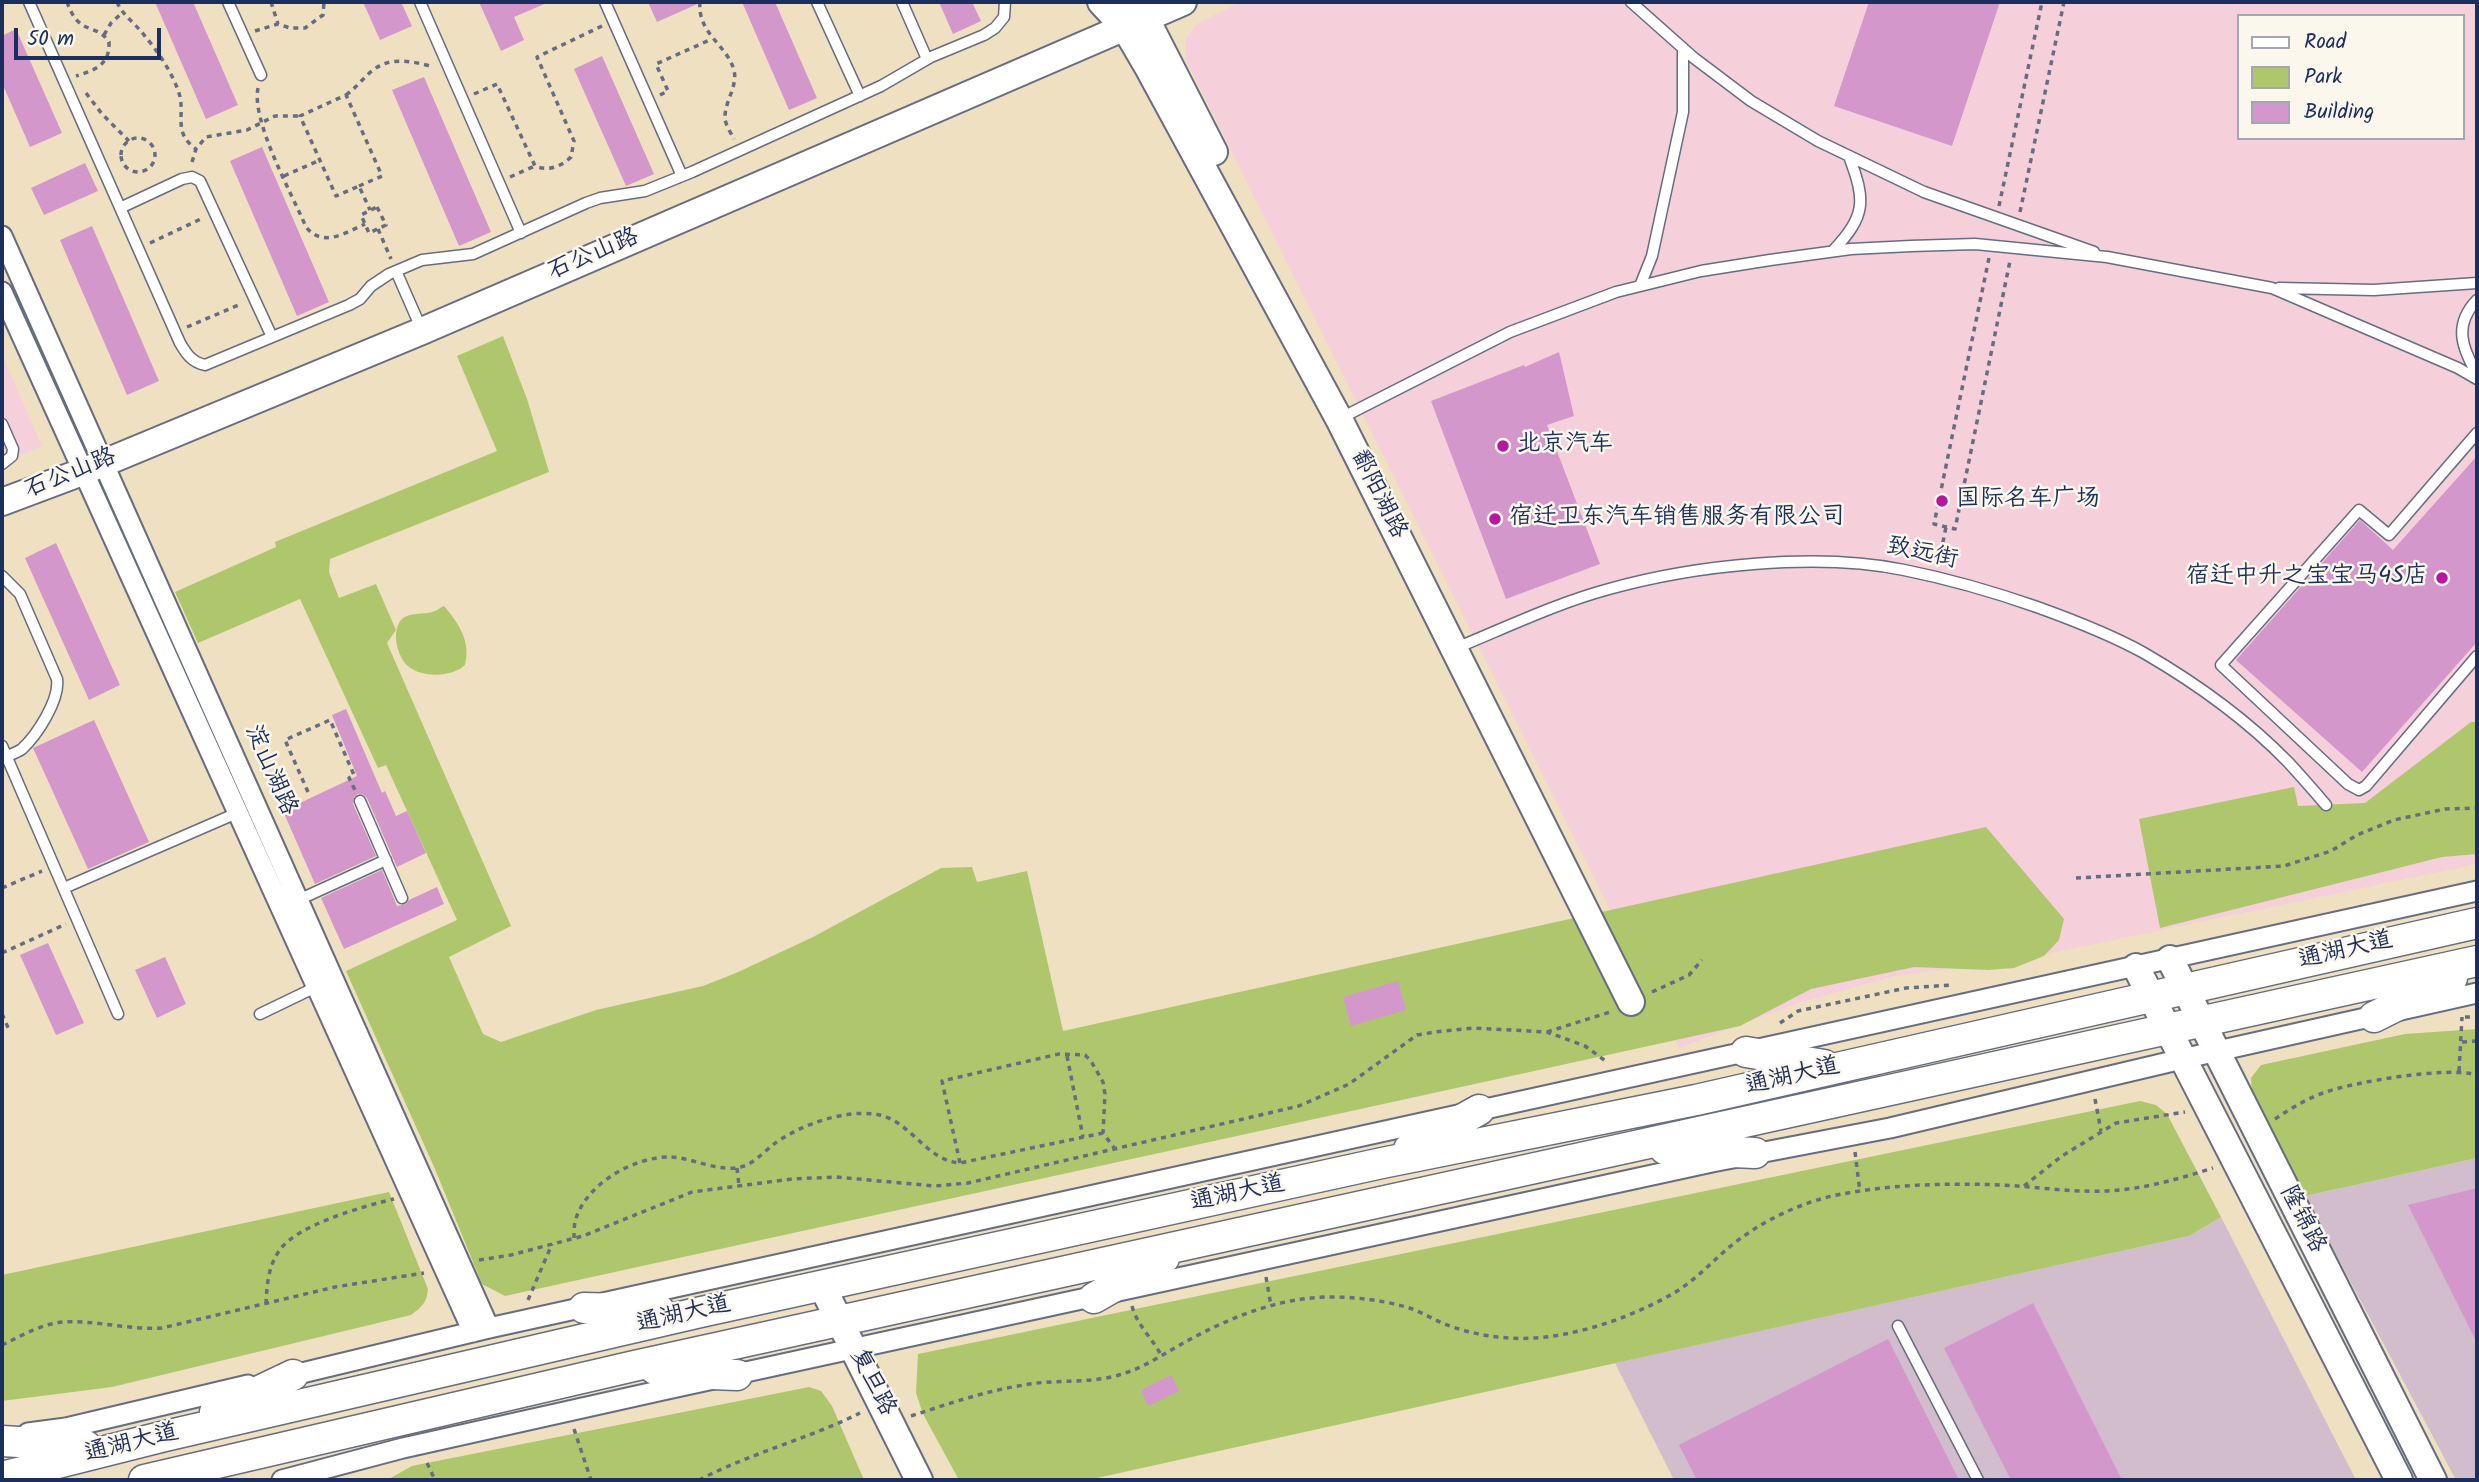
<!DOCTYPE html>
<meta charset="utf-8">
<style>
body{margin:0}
#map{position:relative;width:2479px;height:1482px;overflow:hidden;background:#efe0c1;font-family:Kalam,sans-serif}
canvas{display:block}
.frame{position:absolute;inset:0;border:4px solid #1b2f5e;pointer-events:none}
.legend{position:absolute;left:2237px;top:14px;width:228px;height:126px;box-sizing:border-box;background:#fbf7ec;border:2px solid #a1a7b3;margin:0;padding:9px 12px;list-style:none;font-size:21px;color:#1b2f5e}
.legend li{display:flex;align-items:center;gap:14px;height:35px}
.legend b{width:35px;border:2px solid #a1a7b3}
.scale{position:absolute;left:14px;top:28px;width:147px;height:32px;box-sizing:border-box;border:4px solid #1b2f5e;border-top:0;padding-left:9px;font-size:21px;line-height:24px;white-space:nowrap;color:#1b2f5e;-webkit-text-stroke:5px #fbf7ec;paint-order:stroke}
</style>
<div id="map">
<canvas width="2479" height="1482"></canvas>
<div class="frame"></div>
<ul class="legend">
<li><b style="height:9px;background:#fff"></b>Road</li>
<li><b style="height:19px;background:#aec76d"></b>Park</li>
<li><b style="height:19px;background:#d397cb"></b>Building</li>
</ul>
<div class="scale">50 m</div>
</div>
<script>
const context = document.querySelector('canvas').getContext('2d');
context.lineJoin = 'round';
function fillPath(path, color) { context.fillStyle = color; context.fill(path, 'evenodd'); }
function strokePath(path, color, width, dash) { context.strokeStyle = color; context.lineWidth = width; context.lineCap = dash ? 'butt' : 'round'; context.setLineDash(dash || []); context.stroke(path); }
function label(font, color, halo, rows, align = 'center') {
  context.font = font + ' Kalam,"LXGW WenKai TC",sans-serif'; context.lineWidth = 5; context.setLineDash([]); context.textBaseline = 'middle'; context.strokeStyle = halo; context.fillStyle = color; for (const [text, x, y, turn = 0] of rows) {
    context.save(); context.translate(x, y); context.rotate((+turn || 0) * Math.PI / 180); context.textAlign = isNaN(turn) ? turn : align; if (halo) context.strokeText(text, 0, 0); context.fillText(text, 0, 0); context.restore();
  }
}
fillPath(new Path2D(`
 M1240,2H2477V864L2023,959L1894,976L1801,1002L1679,1048L1185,58L1186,38L1197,24ZM2239,16H2463V138H2239Z
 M2,355L42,446L2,462Z`), '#f5cfd9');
fillPath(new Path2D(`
 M2477,1158V1480H2456L2305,1196Z
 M2221,1217L2356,1480H1674L1615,1363L2189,1236Z`), '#d1bdcb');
fillPath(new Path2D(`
 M503,336L527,399L549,472L330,559L329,572L339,598L376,584L396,630L387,643L511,926L449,957L483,1034L501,1042L596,1010L703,986L736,973L813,937L941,868L972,867L977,882L1027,871L1063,1031L1986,827L2064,919L2059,940L2044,956L2014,968L1988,970L1914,967L1811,989L1740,1026L505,1296L482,1284L435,1169L346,971L457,920L386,765L378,768L300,599L198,643L175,592L276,547L275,542L497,451L457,356Z
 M444,606C459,624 471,641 465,665C453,677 423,678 409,667C397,658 390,629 403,618C411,612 426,615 435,611C438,610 441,607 444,606Z
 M2471,722H2477V854L2442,857L2160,928L2139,819L2294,787L2298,806L2365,803Z
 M2477,1029V1158L2305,1196L2252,1094L2251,1078L2261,1065L2405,1034Z
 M2140,1101L2156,1105L2167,1114L2221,1217L2189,1236L1088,1480H959L923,1414L916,1393L918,1354Z
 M389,1192L428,1289C427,1302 422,1307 411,1315L112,1387L2,1401V1275Z
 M809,1387L821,1391L832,1406L864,1480H387L412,1466Z`), '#aec76d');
fillPath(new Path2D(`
 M155,2H193L238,105L206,119Z
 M363,2H401L412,26L380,40Z
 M479,2H549L514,17L524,40L501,51Z
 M648,2H702L657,22Z
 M742,2H775L817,98L789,110Z
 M939,2H972L981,21L953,34Z
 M1869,2H2000L1952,146L1834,106Z
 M16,29L62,133L30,147L2,83V36Z
 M602,56L654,174L626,186L574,69Z
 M424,77L491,232L459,246L392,90Z
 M262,147L329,302L297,316L230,161Z
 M85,163L98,191L44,215L31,188Z
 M92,226L159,381L127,395L60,240Z
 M1559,352L1574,416L1547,425L1600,564L1506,599L1431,401L1524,365L1525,367Z
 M2477,456V642L2362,772L2236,660L2360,520L2393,550Z
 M56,543L120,685L89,700L25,558Z
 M346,709L382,793L385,791L396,816L407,811L426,853L397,867L367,798L364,795L358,794L354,797L353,804L376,856L315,884L283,811L357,776L332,715Z
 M94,720L149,842L88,869L33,748Z
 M382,870L397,906L406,904L409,900L437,887L444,904L344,949L321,898Z
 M48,943L84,1023L56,1035L20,955Z
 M165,957L186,1004L157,1018L135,970Z
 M1398,981L1406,1010L1351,1026L1343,997Z
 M2477,1188V1343L2408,1205Z
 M2033,1303L2122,1480H2011L1944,1348Z
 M1888,1339L1959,1480H1697L1679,1445Z
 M1171,1375L1179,1391L1148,1406L1141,1390Z`), '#d397cb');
const lane = new Path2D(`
 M29,2L180,343C187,355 192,362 205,365L349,305L360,299L371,286L389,274L422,260L473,254L586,203L600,198L645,191L692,172L881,86L931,57L984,35L995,28L1004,17L1005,2
 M228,2L261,75
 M420,2L521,233
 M605,2L682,176
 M817,2L860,96
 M902,2L927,59
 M1631,2L1694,58L1751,101L1818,141L1924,192L2094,252
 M120,208L182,179L192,177L200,181L272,337
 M1833,251C1866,215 1866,202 1849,156
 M396,271L421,328
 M1640,286L1652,256L1683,112V48
 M2279,288L2374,290L2477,283
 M2477,300C2453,325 2462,348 2477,374
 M1339,419L1510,332L1616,292L1701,271L1770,260L1851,249L1911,246L1975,244L2107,257L2272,288L2458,368L2477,379
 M2,424L13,449L12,456L2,464
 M2477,433L2389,535L2359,510L2221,665L2348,784L2359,790L2366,786L2477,656
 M2,576L20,594L57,679C60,700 37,735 22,749C18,752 11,754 7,757
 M1456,648C1507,627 1557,603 1609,589C1695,565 1817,552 1904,570C1949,579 1994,592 2037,607C2073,620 2110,634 2144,653C2194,682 2247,720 2288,762C2301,776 2314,791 2326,805
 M2,746L118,1014
 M360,801L402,898
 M64,888L237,813
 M296,901L386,860
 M260,1014L316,987
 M1898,1326L1978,1480`);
const street = new Path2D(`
 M2,236L489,1328
 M2,292L473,1332
 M281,1378L489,1328L2477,891
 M28,1433L66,1428L248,1385
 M282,1480L403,1448L663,1390L1712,1162L1890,1128L2182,1059L2477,993`);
const secondary = new Path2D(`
 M1101,2L1125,28L1149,69L1339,419L1631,1002
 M1132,2L1146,19L1214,152
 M2,502L82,472L422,331L1183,2
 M2170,959L2433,1480
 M2136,967L2399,1480
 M822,1286L919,1480`);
const primary = new Path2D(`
 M2374,1017L2452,978
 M1746,1052L1824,1065
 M1409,1149L1479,1110
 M1665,1149L1755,1153
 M1094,1298L1164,1258
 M584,1308L659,1310
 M655,1369L687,1373L737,1375
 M215,1412L293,1375
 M2,1441L86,1446
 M2,1477L165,1436L701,1312L1382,1163L1696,1100L2477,923
 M144,1480L634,1366L2477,961`);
strokePath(lane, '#656d81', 13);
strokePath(street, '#656d81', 23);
strokePath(secondary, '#656d81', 30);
strokePath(primary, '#656d81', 33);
strokePath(new Path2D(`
 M67,2C79,37 96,22 109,42C110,65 95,70 76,76
 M117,2C123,16 135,23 144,35C157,50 171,71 178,90C187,114 171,131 196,149
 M271,2L278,24
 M700,2C697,33 727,45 734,70C738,87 724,102 725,119C726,126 731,133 734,139
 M255,31L278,24L290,28H305L323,15L324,2
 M104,35L111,23L122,13
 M258,88C251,121 292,194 306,227C323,248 345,233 365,224
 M86,93L102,114L129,141
 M474,94L497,84L535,166C548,172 562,166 571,157L574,141L537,57L602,26
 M346,95C356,88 363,78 372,71C389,56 413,61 433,67
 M660,95L668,91L656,64L712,39
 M121 155a17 17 0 1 1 34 0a17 17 0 1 1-34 0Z
 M192,162L196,149L206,137L247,130L275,116H300
 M284,176L320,160
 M510,177L535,166
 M359,186L382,176L346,95L300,116L336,196L359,186L370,210
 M1999,206L2042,2
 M377,207L386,225L369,233L361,215Z
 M2020,212L2064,2
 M378,229L391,259
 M150,243L203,218
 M1989,258L1934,524L1955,529L2010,261
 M187,327L241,304
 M1939,562L1946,527
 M308,792L285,740L330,720L354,775L349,778L355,790
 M2076,878L2284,866L2331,851L2357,835L2394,820L2445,809L2477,808
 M2,888L42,871
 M2,953L66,924
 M1652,992L1689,975L1702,960
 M2,1014L10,1032
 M2465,1017H2477
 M1780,1023L1798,1011L1906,988L1952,985
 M1547,1032L1610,1012
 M2462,1042L2477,1041
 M1067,1056L1083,1137
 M2459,1071L2462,1017
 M2095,1099L2101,1131
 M2275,1119C2290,1109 2306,1099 2323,1093C2353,1082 2448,1066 2477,1075
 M1855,1152L1860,1192
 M960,1163L942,1081L1059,1054L1085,1055L1091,1061L1103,1082L1105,1094L1103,1133L1115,1149
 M737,1168L739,1186
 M2024,1186L2062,1156L2116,1123L2185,1112
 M574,1238C574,1233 574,1227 575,1222C584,1185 634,1156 671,1157C694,1158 721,1174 744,1166C755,1162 765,1151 774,1144C800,1125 842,1110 875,1114C910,1119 926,1161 960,1163L1103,1133
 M479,1260L511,1255L583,1236L692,1192L792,1179L836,1177L935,1186L968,1183L1299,1106L1349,1084L1417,1035L1435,1032L1474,1028L1547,1032L1585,1046L1607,1062
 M1266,1277L1271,1306
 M528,1300L552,1244
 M266,1304C267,1285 268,1267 279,1251C296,1225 364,1206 394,1199
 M1132,1306C1137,1325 1152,1338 1161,1355
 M2,1345C21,1336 41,1324 63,1322C94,1320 129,1330 162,1328L335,1287L424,1273
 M911,1416C948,1404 985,1391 1024,1385C1055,1379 1088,1384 1119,1375C1144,1368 1165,1353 1187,1341C1231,1317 1280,1297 1331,1297C1355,1297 1382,1300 1406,1307C1421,1311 1435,1321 1450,1326C1487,1339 1526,1342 1565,1334C1602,1327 1641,1312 1674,1293C1694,1281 1710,1264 1727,1249C1758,1223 1798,1203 1837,1195C1892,1184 1947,1183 2002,1185C2040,1187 2081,1194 2119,1190C2151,1187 2182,1178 2213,1168
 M574,1429L591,1480
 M427,1463L435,1480
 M699,1480C751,1453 808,1439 860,1413`), '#656d81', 3.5, [5, 5]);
strokePath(lane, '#fff', 10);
strokePath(street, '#fff', 19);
strokePath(secondary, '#fff', 26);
strokePath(primary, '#fff', 30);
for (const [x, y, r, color] of [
 [1503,446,7,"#b5179e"],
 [1942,501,7,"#b5179e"],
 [1495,519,7,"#b5179e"],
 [2442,578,7,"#b5179e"]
]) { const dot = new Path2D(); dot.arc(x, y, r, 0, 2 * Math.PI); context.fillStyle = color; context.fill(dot); strokePath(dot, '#fbf7ec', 2.5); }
label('24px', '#1b2f5e', '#fbf7ec', [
 ["石公山路",594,256,-23],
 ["石公山路",71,475,-22],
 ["鄱阳湖路",1377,495,63],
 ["致远街",1922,555,12],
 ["淀山湖路",269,771,66],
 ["通湖大道",2346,952,-13],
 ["通湖大道",1793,1078,-13],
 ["通湖大道",1238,1195,-12],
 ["隆锦路",2301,1220,63],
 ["通湖大道",684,1316,-13],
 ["复旦路",871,1383,63],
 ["通湖大道",132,1445,-14]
]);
label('24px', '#1b2f5e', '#fbf7ec', [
 ["北京汽车",1517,446],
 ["国际名车广场",1956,501],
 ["宿迁卫东汽车销售服务有限公司",1509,519],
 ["宿迁中升之宝宝马4S店",2428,578,"right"]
], 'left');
</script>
